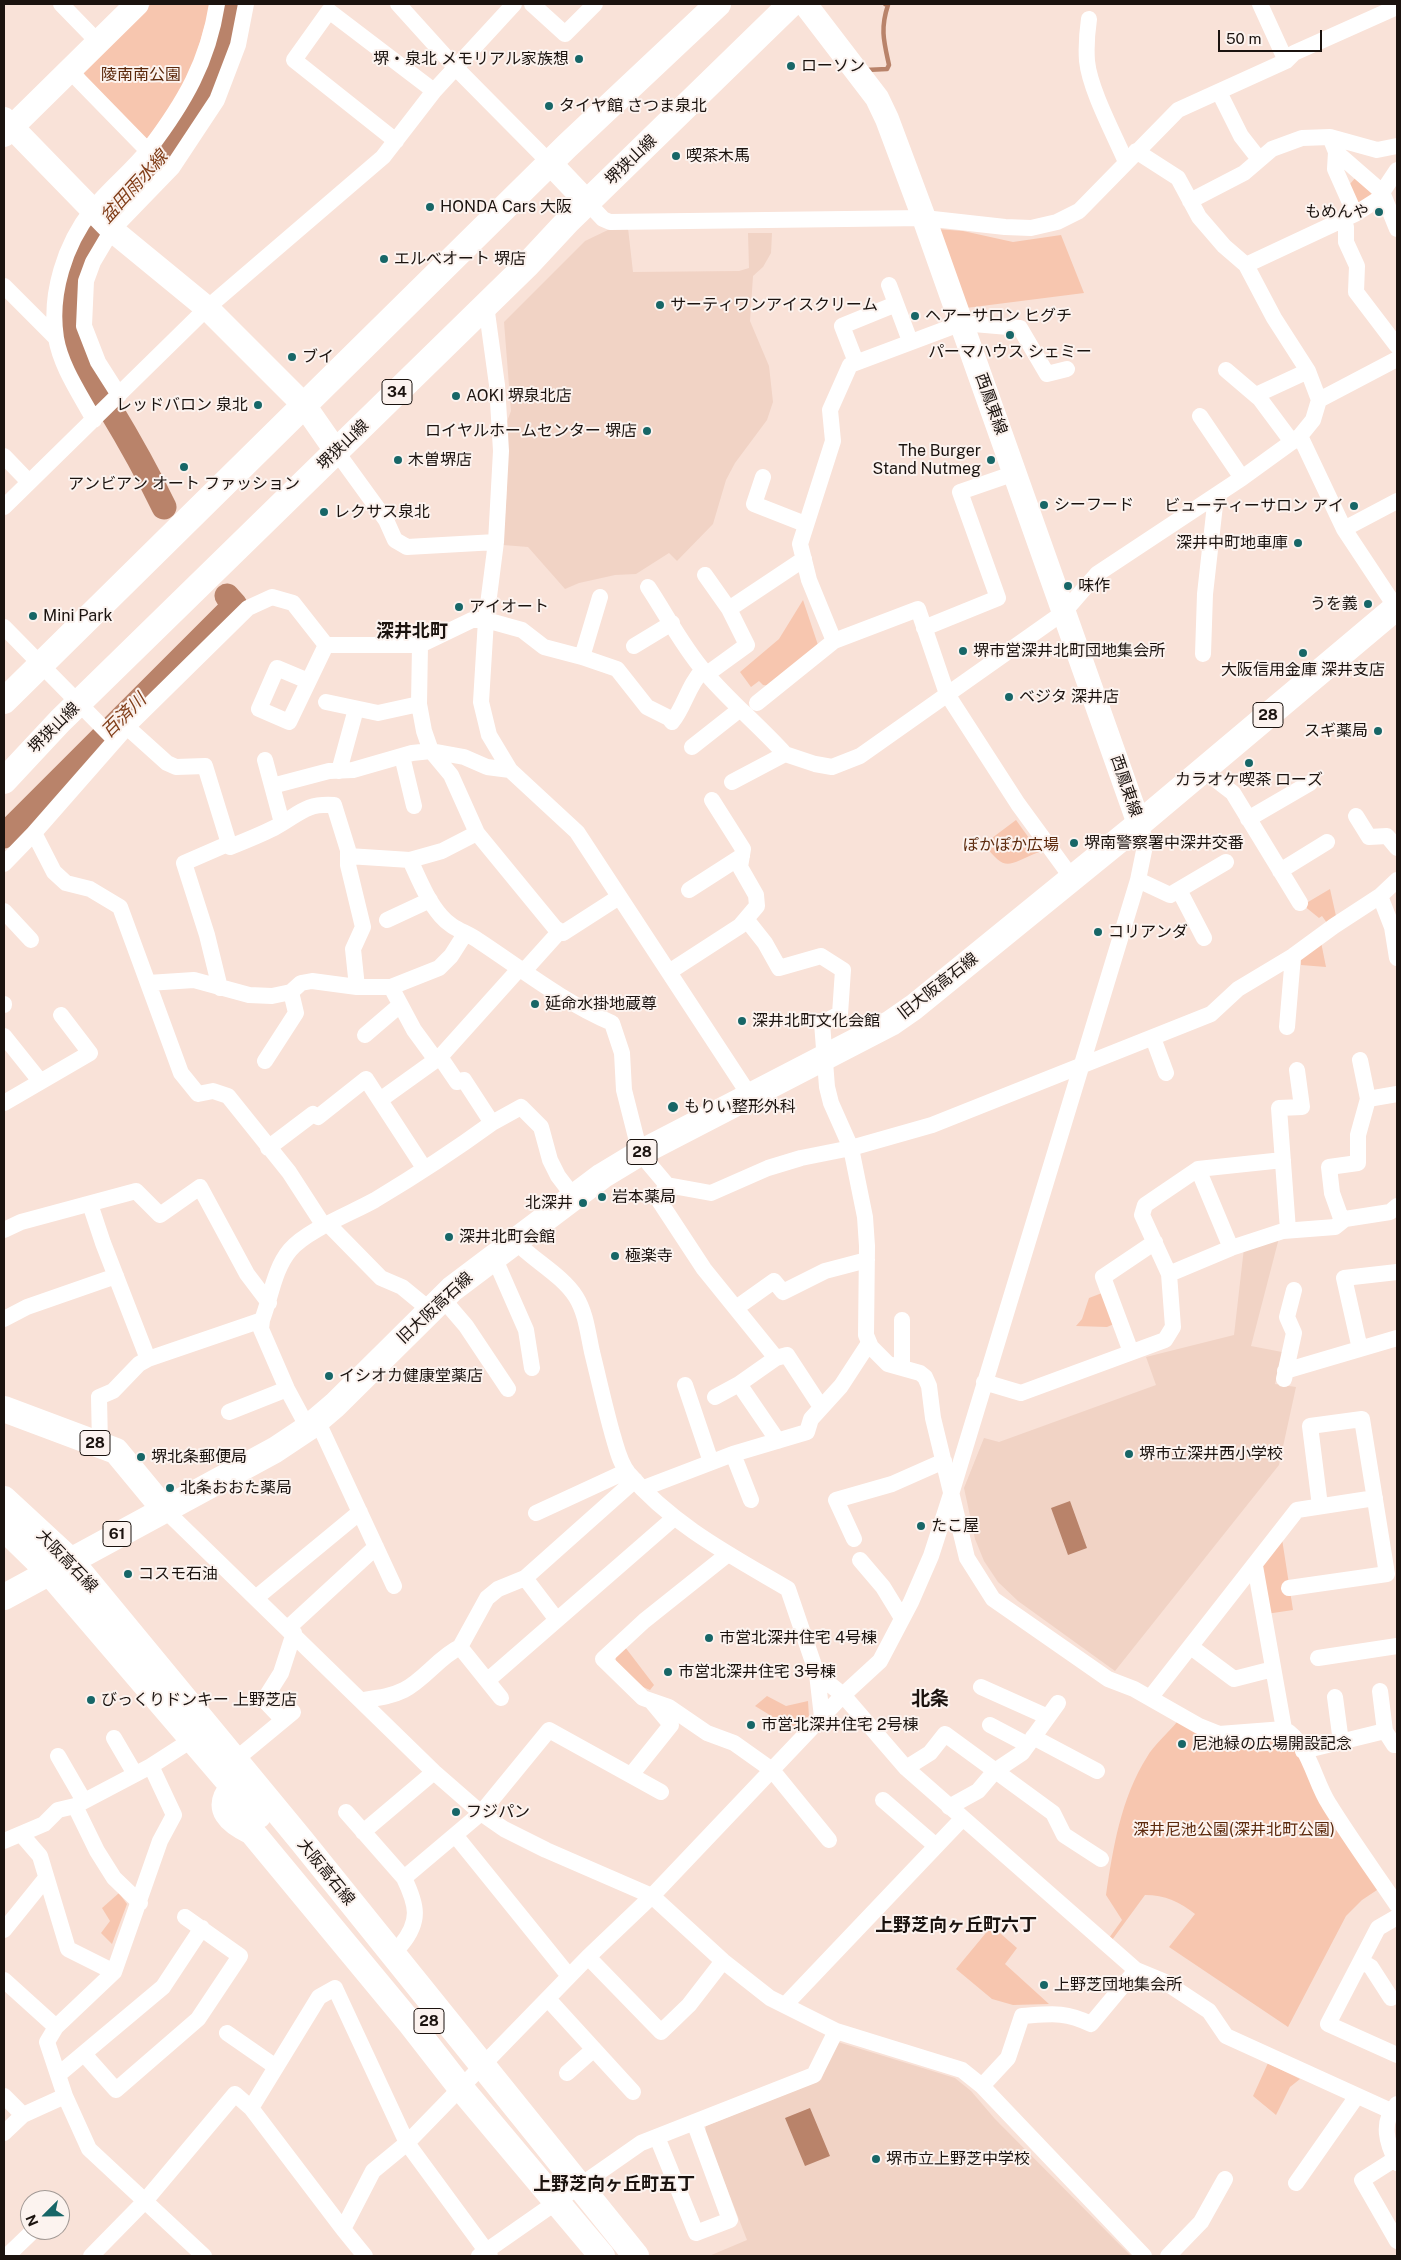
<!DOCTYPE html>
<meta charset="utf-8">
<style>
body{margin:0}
#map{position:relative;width:1401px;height:2260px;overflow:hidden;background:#f9e2d8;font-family:"Public Sans",sans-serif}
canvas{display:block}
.frame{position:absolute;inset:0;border:5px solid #1b130f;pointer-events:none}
.north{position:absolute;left:20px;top:2190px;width:50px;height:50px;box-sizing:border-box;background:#fcf3ef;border:1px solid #a29995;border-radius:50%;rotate:247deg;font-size:14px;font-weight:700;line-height:20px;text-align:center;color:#1b130f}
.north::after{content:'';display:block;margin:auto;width:18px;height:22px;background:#176667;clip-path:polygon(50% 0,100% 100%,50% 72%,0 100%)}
.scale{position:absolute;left:1218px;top:30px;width:104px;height:22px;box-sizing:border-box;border:2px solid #1b130f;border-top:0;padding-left:6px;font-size:15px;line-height:18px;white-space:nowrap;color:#1b130f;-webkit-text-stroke:4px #fcf3ef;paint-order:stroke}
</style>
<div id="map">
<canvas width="1401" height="2260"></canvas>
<div class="frame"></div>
<div class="north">N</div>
<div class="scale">50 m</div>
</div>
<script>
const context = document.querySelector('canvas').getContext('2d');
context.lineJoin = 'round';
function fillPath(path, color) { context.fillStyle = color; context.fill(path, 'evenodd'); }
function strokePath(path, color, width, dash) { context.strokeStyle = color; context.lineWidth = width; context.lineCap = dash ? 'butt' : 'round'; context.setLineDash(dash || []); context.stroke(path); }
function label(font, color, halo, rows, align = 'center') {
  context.font = font + ' "Public Sans","Noto Sans JP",sans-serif'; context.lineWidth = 4; context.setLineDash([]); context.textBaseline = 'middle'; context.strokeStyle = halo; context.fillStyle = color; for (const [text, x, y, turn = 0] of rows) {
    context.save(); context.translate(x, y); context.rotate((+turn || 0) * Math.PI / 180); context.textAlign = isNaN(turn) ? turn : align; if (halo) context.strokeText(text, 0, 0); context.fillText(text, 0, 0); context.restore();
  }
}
fillPath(new Path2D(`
 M628,228L633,272L739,271L749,268L748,233H772L771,253L763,267L753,276L750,321L769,366L773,402L767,420L735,463L726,480L713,524L677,561L669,553L636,574L615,575L579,583L565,589L528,547L503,545L507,487L506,424L511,411L504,322L585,241L610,229Z
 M1279,1238L1251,1346L1282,1352L1275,1384L1296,1387L1279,1465L1115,1671L1018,1601L998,1582L984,1561L975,1539L964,1488L984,1438L999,1442L1156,1385L1146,1357L1234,1335L1244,1248Z
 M838,2042L955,2078L971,2091L995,2119L1131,2256H709L747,2240L705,2132L706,2126L821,2080L835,2044Z`), '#f1d3c5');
fillPath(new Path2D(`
 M151,4H211L192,70L177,100L149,138H142L92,87L83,72Z
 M1357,176L1374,194L1358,208L1349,185Z
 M936,229L963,231L1013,242L1061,235L1084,293L966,308Z
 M803,600L819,648L770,686L763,685L759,681L751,687L740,672L779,639Z
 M1016,820L1039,852C1007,865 1006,873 984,844Z
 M1330,889L1336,916L1327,923L1322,916L1319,918L1303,905Z
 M1321,942L1326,967L1301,965V956Z
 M1102,1293L1114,1324L1107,1327L1076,1326L1082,1319L1089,1298Z
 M1282,1539L1293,1610L1266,1614L1259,1569Z
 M625,1647L654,1685L650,1690L643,1687L616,1663V1656Z
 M767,1696L786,1706L808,1701L809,1717L796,1731L755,1706Z
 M1177,1722L1282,1737L1291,1743L1380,1888L1362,1900L1346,1916L1288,2027L1169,1947L1195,1914C1180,1902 1165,1895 1145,1895L1112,1940L1109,1938L1122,1920L1106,1895C1113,1848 1121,1798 1147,1757C1153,1746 1168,1733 1177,1722Z
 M119,1893L127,1904L112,1944L101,1933L110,1921L102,1908Z
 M993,1927L1017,1948L1005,1964L1049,2004L1013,2005L992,1999L956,1969L990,1928Z
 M1268,2063L1300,2079L1290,2087L1276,2115L1253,2096Z`), '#f7c6af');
fillPath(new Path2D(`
 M1070,1501L1087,1548L1068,1555L1051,1508Z
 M810,2108L830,2156L805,2166L785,2118Z`), '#b9836a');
strokePath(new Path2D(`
 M866,70L887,69L889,65C884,42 880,29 888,5L885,4`), '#b9836a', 4.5);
strokePath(new Path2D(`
 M164,507C147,472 129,440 109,407C96,385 75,355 71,330C65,285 85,241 113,208C130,188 152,172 168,151C202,105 221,59 234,4
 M4,836L235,605L227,596`), '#b9836a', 25);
strokePath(new Path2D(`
 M61,4L98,42
 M398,4L455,67L550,163
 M532,4L565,34L595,4
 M1260,4L1286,61
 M1089,19C1087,33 1086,47 1087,61C1090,90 1114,134 1126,162
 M70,71L148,151
 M1219,92L1241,136L1259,159
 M1330,137L1336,152L1382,192L1397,229
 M396,141L294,60L329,11L434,91
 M1336,152L1335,169L1355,214
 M1190,201L1244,173L1272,149L1302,138L1330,137L1377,150L1397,146
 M588,203L603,219L610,222L924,218L1005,227L1031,228L1057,222L1079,211L1178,110L1286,61L1294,53L1397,7
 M1342,220L1346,227V242L1357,266L1356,292L1397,346
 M1246,265L1355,214L1377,200L1397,170
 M889,285L910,341
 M4,286L56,338
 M486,305L497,385L501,451L496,542L486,620L481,702L489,735L510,770L577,832L750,1096
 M856,362L842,326L896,304
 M1226,370L1260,399L1292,442
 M119,395L98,362L84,326L86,281L93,262L112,230L172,168L217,100L238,45L246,4
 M1256,395L1308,371
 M1319,400L1397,359
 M1200,416L1242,478
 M94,420C80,394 61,367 56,338C49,294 65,244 92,210C109,188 132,171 149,149C184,103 208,62 217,4
 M1300,436L1344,529L1397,609
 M336,451L386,520L395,540L407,547L496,542
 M4,456L29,482
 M763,477L754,504L805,524
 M4,507L207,308L383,157L434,91L514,4
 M1344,529L1397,501
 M705,575L729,609L747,645L707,674
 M648,587C666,614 683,647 704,671C729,701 759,725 785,754
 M729,609L804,559
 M4,627L115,740
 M924,628L998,598L960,492L1015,473
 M834,641L809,580L800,544L833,441L830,410L850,365L962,323L1020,328L1047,374L1067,369
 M420,645L419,704L424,731L431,751L451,775L477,833L555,928L563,933L619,897
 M634,646L672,623
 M1203,654L1205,594L1216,496
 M582,657L600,597
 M308,681L277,668L259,709L289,722L326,645
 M326,702L378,713L419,704
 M757,703L834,641L918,609L947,694L1018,804L1072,878
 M127,727L167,763L176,767L205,766L230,847C245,841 260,835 274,828C299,815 304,803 334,805L348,850V865L363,927L353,949L357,987
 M692,747L739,710
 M402,756L414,806
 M265,760L282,823
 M1203,770L1233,793L1300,903
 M339,771L356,709
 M732,782L785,754L815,764L832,767L860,756L1064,612L1097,574L1242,478L1300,436L1313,420L1319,400L1308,371L1274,318L1246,265L1224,246L1199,217L1178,178L1136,151
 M272,786L329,771L353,770L412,753L431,751L464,757L487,767L510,770
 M1356,816L1369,837L1387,836L1397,848
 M1248,819L1310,783
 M348,856L410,860L442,851L477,833
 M410,860C419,879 427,900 441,916C453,930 465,931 479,941C523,970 563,1002 612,1023L622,1053L624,1090L640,1153L667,1185L711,1193L768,1168L801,1158L851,1148L932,1125L1211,1014L1238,989L1293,956L1334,926L1380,896L1397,880
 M4,864L34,833
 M1280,871L1327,842
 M1138,880L1170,895L1226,862
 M689,890L742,856
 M1179,890L1204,938
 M1380,896L1392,927L1397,958
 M4,911L31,940
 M746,919L765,943L779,968L821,956L843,970L840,1014L822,1023L827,1087L831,1103L851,1148L865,1217L867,1246L866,1335L871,1347L888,1364L920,1373L925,1377L929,1386L933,1418L967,1558L993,1599L1108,1679L1134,1689L1199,1726L1219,1734L1284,1729C1309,1743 1314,1781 1329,1804C1350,1838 1374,1871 1397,1905
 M387,920L430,900
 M524,971L560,931
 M669,972L740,926L757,906L756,895L740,867L743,849L712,800
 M148,983L194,980L249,995L272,996L291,992L301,983L312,981L357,987H391L439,968L451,956L465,934
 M391,987L414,1030L436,1060
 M220,988L207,935L184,863L230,843
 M4,1004V1005
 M1287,1027L1293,956
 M365,1035L400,1005
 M4,1036L40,1081
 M1153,1038L1166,1073
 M265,1061L296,1013L291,992
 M1368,1099L1397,1094
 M380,1100L440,1057L520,968
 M4,1103L90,1053L61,1015
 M492,1123L521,1107L541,1127L550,1160L558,1176L574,1197
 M268,1148L313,1114L318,1117L366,1079L424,1168
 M1198,1169L1231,1248
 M667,1185L658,1199L704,1269L776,1358
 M90,1204L103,1243L148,1359
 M1342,1221L1332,1193L1329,1167L1358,1163V1135L1368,1099L1360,1060
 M328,1224L381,1278L402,1287L430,1310
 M324,1226L289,1172L228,1096L213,1091L198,1094L181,1073L120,907L90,889L66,883L54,872L34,833L127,727L248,608L272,597L293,603L326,645H420L472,620H486L522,630L544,647L582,657L617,669L647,707L669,718L672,722C685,706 688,685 703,670
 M4,1230L21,1222L136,1191L160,1215L200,1187L247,1274L269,1303
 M1288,1230L1279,1108L1302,1107L1297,1070
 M515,1241C534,1261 562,1275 576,1297C586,1313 588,1334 592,1352C599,1380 605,1408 613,1436C617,1449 620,1464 629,1474C672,1525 732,1556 788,1589L817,1674L822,1717
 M494,1257L526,1330L532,1368
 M1169,1274L1231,1248L1283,1231L1335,1227L1345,1219L1390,1212L1397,1206
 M442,1298L466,1326L508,1389
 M736,1308L774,1281L783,1292L825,1271L867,1260
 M4,1319L27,1307L116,1276
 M902,1320V1368
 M1360,1349L1344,1278L1397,1272
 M1131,1352L1103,1277L1155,1242
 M1285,1371L1397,1338
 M1284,1379L1294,1333L1287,1317L1294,1290
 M984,1382L1021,1393L1165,1340L1173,1327L1169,1274L1142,1215L1145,1205L1198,1169L1283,1160
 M739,1384L778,1441
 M685,1385L711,1462
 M715,1397L739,1384L776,1358L787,1355L821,1407
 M229,1412L287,1389
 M317,1420L394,1586
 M308,1428L287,1389L261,1329L262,1320C271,1297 274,1269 290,1250C307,1230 352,1213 375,1200C415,1176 455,1150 492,1123L464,1080L457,1082L440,1057
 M100,1445L99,1397L113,1391L139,1364L148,1359L262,1320
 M733,1454L751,1500
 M644,1488L733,1454L807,1432L811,1419L841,1386L869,1343
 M164,1509L434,1772L481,1813L504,1829L546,1850L652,1896L723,1961L770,1998L836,2031L962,2070L982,2086L1144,2256
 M536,1513L627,1471
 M854,1539L836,1500L892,1484L944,1461
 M728,1554L644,1621L603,1659L643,1698L669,1707L707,1733L734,1743L772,1770L829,1840
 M860,1560L883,1587L902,1618
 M1255,1566L1284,1729
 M525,1578L557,1620
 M1289,1588L1387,1574L1362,1419L1310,1426L1320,1506
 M257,1597L360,1512
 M288,1628L376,1547
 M1191,1647L1234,1679L1273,1669
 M1318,1658L1397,1646
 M817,1674L843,1695L906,1768L1136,1970L1091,2024C1064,2011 1051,2014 1022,2016L1008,2058L982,2086
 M488,1680L674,1518
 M981,1687L1048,1717
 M1380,1691L1385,1731
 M1335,1697L1341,1742
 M501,1698L460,1647L487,1598L498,1589L525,1578L635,1480
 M1150,1698L1297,1510L1375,1498
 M362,1700C377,1698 390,1697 404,1690C425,1679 439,1657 460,1647
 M283,1720L264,1700L281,1673L294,1633
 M990,1725L1028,1745
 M1033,1737L1097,1771
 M114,1738L135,1774
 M193,1739L151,1766L174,1815L160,1841L114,1972L56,2027L47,2042L65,2096L89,2149L204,2256
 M1303,1751L1385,1731L1394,1745H1397
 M58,1756L84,1801
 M235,1760L293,1712
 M906,1768L930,1753L945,1734L1053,1813L1064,1835L1101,1859
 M631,1775L671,1725L651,1701
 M883,1800L936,1846
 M75,1806L97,1851L114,1878L140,1903
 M949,1807L978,1791L995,1771L1022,1753L1058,1703
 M346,1812L404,1878
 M363,1832L434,1772
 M21,1834L40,1856L68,1949L114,1972
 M455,1835L569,1976
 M4,1841L44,1824L58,1810L75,1806L151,1766
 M1397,1917L1378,1928L1328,2024L1397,2055
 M4,1930L46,1878
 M401,1945C421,1921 417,1905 404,1878L481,1813L549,1730L661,1792
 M588,1957L661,2032L689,2005L723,1961
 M1361,1961L1371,1967L1391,1998
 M1136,1970L1165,1982L1209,2011L1226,2036L1391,2111
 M4,1980L56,2027
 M335,1988L407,2143L373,2171L343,2229L251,2108L319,1997Z
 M548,1999L633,2092
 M785,2005L962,1819
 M227,2033L276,2067
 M84,2054L116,2090L198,2019L240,1956L185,1917
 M567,2073L594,2049
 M58,2075L163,1987L202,1928
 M4,2096L23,2115
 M1397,2104C1380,2122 1387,2144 1397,2163
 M4,2133L23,2115L65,2096
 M657,2137L696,2233L730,2220L694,2122
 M1395,2159L1362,2180L1397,2241
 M1296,2183L1357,2096
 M343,2229L365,2256
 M7,2256L34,2230
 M91,2256L145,2201L235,2094L251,2108
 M479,2256L641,2143L814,2075L836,2031
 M490,2256L407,2143L588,1957L652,1896L843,1695L880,1661L911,1602L931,1556L952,1491L1138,880L1146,841L1139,824
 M1168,2256L1201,2222L1225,2179`), '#fff', 16);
strokePath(new Path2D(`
 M805,4L877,98L887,119L924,218L1139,824
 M4,119L112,230L207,308L304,405L336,451
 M4,135L137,4
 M550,163L588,203`), '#fff', 24);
strokePath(new Path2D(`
 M4,701L567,146L718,4
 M4,781L60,721L528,264L568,221L791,4
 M4,1409L116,1451L164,1509
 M4,1499L70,1560L301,1840L636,2256
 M4,1528L49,1572L258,1816
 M4,1597L275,1450L308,1428L335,1405L452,1289L602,1176L640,1153L891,1023L914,1007L1139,824L1397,607
 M233,1787C214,1809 231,1822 252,1832L411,2024L460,2087L602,2256`), '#fff', 26);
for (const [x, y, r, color] of [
 [579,59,5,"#176667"],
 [791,66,5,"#176667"],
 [549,106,5,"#176667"],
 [676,156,5,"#176667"],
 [430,207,5,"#176667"],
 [1379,212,5,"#176667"],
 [384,259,5,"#176667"],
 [660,305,5,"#176667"],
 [915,316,5,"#176667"],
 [1010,335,5,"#176667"],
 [292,357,5,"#176667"],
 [456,396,5,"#176667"],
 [258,405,5,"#176667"],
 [647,431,5,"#176667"],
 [398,460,5,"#176667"],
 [991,460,5,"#176667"],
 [184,467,5,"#176667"],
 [1044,505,5,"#176667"],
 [1354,506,5,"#176667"],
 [324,512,5,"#176667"],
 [1298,543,5,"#176667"],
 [1068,586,5,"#176667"],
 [1368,604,5,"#176667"],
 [459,607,5,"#176667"],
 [33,616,5,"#176667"],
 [963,651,5,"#176667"],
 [1303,653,5,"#176667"],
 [1009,697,5,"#176667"],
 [1378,731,5,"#176667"],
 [1249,763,5,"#176667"],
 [1074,843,5,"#176667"],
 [1098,932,5,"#176667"],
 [535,1004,5,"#176667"],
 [742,1021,5,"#176667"],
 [673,1107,6,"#176667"],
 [602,1197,5,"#176667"],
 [583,1203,5,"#176667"],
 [449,1237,5,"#176667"],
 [615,1256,5,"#176667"],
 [329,1376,5,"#176667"],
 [1129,1454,5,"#176667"],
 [141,1457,5,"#176667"],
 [170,1488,5,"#176667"],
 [921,1526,5,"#176667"],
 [128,1574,5,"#176667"],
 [709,1638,5,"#176667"],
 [668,1672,5,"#176667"],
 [91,1700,5,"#176667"],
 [751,1725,5,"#176667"],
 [1182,1744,5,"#176667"],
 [456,1812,5,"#176667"],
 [1044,1985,5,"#176667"],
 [876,2159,5,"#176667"]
]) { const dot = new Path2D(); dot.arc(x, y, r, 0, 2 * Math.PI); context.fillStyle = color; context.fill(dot); strokePath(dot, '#fcf3ef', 2); }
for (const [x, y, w] of [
 [397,392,30],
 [1268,715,30],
 [642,1152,30],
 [95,1443,30],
 [117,1534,28],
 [429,2021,30]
]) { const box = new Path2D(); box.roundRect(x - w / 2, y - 12.5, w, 25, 4); context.fillStyle = '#fcf3ef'; context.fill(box); strokePath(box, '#1b130f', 1); }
label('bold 15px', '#1b130f', null, [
 ["34",397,392],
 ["28",1268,715],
 ["28",642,1152],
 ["28",95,1443],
 ["61",117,1534],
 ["28",429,2021]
]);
label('16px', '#1b130f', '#fcf3ef', [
 ["堺・泉北 メモリアル家族想",569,59,"right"],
 ["ローソン",801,66],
 ["タイヤ館 さつま泉北",559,106],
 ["喫茶木馬",686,156],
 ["HONDA Cars 大阪",440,207],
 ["もめんや",1369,212,"right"],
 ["エルべオート 堺店",394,259],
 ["サーティワンアイスクリーム",670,305],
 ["ヘアーサロン ヒグチ",925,316],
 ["パーマハウス シェミー",1010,352,"center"],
 ["ブイ",302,357],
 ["AOKI 堺泉北店",466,396],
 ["レッドバロン 泉北",248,405,"right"],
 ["ロイヤルホームセンター 堺店",637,431,"right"],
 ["The Burger",981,451,"right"],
 ["Stand Nutmeg",981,469,"right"],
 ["木曽堺店",408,460],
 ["アンビアン オート ファッション",184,484,"center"],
 ["シーフード",1054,505],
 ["ビューティーサロン アイ",1344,506,"right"],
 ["レクサス泉北",334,512],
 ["深井中町地車庫",1288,543,"right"],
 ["味作",1078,586],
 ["うを義",1358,604,"right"],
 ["アイオート",469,607],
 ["Mini Park",43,616],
 ["堺市営深井北町団地集会所",973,651],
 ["大阪信用金庫 深井支店",1303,670,"center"],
 ["ベジタ 深井店",1019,697],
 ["スギ薬局",1368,731,"right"],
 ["カラオケ喫茶 ローズ",1249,780,"center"],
 ["堺南警察署中深井交番",1084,843],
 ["コリアンダ",1108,932],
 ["延命水掛地蔵尊",545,1004],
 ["深井北町文化会館",752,1021],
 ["もりい整形外科",684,1107],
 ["岩本薬局",612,1197],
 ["北深井",573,1203,"right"],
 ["深井北町会館",459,1237],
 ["極楽寺",625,1256],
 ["イシオカ健康堂薬店",339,1376],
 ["堺市立深井西小学校",1139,1454],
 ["堺北条郵便局",151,1457],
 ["北条おおた薬局",180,1488],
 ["たこ屋",931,1526],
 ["コスモ石油",138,1574],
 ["市営北深井住宅 4号棟",719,1638],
 ["市営北深井住宅 3号棟",678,1672],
 ["びっくりドンキー 上野芝店",101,1700],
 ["市営北深井住宅 2号棟",761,1725],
 ["尼池緑の広場開設記念",1192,1744],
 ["フジパン",466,1812],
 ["上野芝団地集会所",1054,1985],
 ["堺市立上野芝中学校",886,2159]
], 'left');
label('16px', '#5b280b', '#fcf3ef', [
 ["陵南南公園",141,75],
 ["ぽかぽか広場",1011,845],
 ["深井尼池公園(深井北町公園)",1234,1830]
]);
label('16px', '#1b130f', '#fcf3ef', [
 ["堺狭山線",631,160,-44],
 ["西鳳東線",991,404,70],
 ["堺狭山線",343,445,-44],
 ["堺狭山線",54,728,-45],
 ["西鳳東線",1126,786,71],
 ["旧大阪高石線",938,986,-38],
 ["旧大阪高石線",435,1308,-43],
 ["大阪高石線",67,1561,46],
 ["大阪高石線",326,1872,51]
]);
label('italic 18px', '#803d18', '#fcf3ef', [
 ["盆田雨水線",134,187,-48],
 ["百済川",124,716,-45]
]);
label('bold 18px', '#1b130f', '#fcf3ef', [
 ["深井北町",412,631],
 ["上野芝向ヶ丘町六丁",956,1925],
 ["上野芝向ヶ丘町五丁",614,2184]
]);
label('bold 19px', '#1b130f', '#fcf3ef', [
 ["北条",930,1699]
]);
</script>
